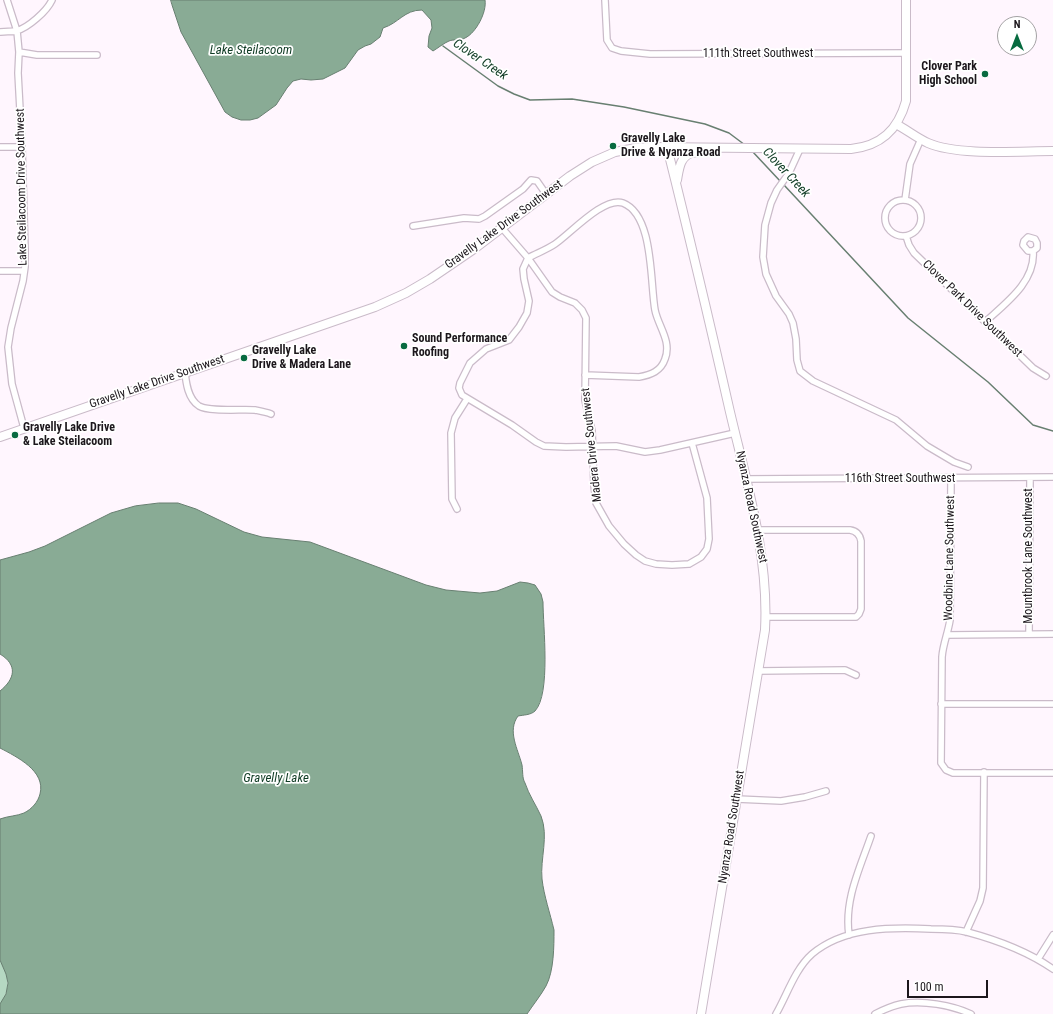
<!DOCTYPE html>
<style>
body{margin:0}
#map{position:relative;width:1053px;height:1014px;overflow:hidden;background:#fff6fe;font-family:"Roboto Condensed",sans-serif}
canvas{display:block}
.north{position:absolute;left:997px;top:16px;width:40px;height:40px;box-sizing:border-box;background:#fff;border:1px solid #a4a2a4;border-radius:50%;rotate:0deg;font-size:11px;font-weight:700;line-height:16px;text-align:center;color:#1c171c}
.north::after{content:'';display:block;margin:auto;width:14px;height:18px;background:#076b40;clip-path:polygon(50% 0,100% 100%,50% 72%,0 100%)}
.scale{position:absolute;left:907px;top:980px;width:81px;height:18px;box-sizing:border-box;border:2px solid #1c171c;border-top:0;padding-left:5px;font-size:12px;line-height:14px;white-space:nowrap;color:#1c171c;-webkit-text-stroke:3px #fff;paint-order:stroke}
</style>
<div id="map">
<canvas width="1053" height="1014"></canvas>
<div class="north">N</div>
<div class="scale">100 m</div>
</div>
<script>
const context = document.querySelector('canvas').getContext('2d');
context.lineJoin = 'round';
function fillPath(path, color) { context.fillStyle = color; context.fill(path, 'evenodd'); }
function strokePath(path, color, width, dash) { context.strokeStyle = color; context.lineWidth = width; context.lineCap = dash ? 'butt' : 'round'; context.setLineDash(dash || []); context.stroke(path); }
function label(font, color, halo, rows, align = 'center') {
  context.font = font + ' "Roboto Condensed",sans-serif'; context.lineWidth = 3.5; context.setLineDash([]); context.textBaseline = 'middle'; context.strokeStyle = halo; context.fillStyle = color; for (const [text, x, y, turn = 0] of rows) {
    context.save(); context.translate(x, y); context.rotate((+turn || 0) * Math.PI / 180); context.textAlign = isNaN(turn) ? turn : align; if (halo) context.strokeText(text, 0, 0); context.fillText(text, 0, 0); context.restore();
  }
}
fillPath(new Path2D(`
 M0,960C9,974 11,991 0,1004Z`), '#b5d8c2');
const water = new Path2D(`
 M171,0H485C487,12 476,33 465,38C460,41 454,39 449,41C444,43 438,48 433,51L428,47L429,36L432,28L431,20L422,10C404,10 399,23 383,28L380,37L371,44L365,46L358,50L345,68L323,79L311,80L301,79L293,81L287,88L276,105L258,118L250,120H241L232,117L225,112L181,32L172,5Z
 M159,503H178L196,509L244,532L262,537L310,542L426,585L446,590L480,593L497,591L520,582L528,583L535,585L541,594L543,602C543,626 551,694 535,711C531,715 523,715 518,716C507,731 518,749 522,765C523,771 522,778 525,783C529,795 536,805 541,816C549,836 540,859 542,879C544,896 550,913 554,930C554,946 554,971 546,986C541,995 533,1005 527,1014H0V1004L6,994L8,983L6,974L0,960V819C8,816 17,816 24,813C32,809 38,802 40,794C46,771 17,757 0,748V691C15,679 18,665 0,654V560L29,552L45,546L111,513L135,506Z`);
fillPath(water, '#89ab95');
strokePath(water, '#687f71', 1);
strokePath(new Path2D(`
 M443,46L498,86L514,94L530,100L572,99L624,107L705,124L729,133L745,145
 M752,151L781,182
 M784,185L908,318L988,382L1033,425L1053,431`), '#687f71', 1.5);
const street = new Path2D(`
 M7,0L17,31L19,52L18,73L22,147L25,249V267L23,281L11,328L8,347L12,384L24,428
 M605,0L607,40L612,48L621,51L650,54L906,53
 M0,32C5,31 11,32 16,31C28,28 47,11 52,0
 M19,52L37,55H97
 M0,147H22
 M800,149L789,173L777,190L771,203L765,225L763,257L766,274L776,296L789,314L793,323L796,339L797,360L800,371L813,381L896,420L927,446L954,462L968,467
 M885 218a18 18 0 1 1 36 0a18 18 0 1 1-36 0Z
 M905,200L910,164L921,139
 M413,226L464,218L479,219L485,216L523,189L531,180L537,181L546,194
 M502,228L528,258L552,292L560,297L575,303L582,310L586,318L585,400L592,431L594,485L596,503L609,526L624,544L636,555L645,561L656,564L672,565L689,564L701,557L707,549L709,539L707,498L692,443
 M906,236L909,245L914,253L1033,368L1046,376
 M0,271H24
 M985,322C1006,303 1036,281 1033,251L1037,248V243L1035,239L1028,237L1024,241L1023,245L1028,251H1033
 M185,372C186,383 188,399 199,406C209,412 242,409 255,410C260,411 266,412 271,414
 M585,375L639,377C651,375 661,371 665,359C672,341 658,326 655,310C650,283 654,215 623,203C604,196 570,234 555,244C546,250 537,253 528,258L523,269L524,279L529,301L527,313L519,327L509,340L486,349L470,363L460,383L459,388L462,395L512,425L536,442L544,446L566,447L616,446L645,452L660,450L735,433
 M951,478L950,620C948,633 943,644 942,657L941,763L946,770L953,773H1053
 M746,479L1053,477
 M457,509L452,499L451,433L455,418L467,399
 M758,530H850C857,531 860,535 861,541V609L859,614L856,617H766
 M1029,634L1030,478
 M947,635L1053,634
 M758,671L845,670L856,675
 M941,704H1053
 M737,799L781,801L805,797L826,791
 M966,932L980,901L983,888L984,772
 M849,935C844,900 860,868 871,836
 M1038,959L1053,935
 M776,1014C787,995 795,969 812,954C844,927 891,927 931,929C942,929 955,929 967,932C997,940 1027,951 1053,969
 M875,1014C883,1010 892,1006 901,1004C922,1000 952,1005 971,1014`);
const secondary = new Path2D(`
 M896,124C907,130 917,138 928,143C958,156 1019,151 1053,151
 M667,147C689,235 710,324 730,412C747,484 769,556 765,630L701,1014
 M677,180C679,169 680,156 692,153C696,152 699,152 703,152
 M0,437L375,307L406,293L430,279L474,249L570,176L592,162L615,152L636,148L651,147L851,149C881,146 898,130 906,101V0`);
strokePath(street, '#cabbc9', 8);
strokePath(secondary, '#cabbc9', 10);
strokePath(street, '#fff', 5.5);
strokePath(secondary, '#fff', 8);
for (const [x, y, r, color] of [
 [985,74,4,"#076b40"],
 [613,146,4,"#076b40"],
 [404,346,4,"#076b40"],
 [244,358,4,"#076b40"],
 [15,435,4,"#076b40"]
]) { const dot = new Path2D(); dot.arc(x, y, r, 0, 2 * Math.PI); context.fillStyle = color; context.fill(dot); strokePath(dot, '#fff', 1.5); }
label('12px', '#1c171c', '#fff', [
 ["111th Street Southwest",758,54],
 ["Lake Steilacoom Drive Southwest",22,187,-91],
 ["Gravelly Lake Drive Southwest",504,225,-36],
 ["Clover Park Drive Southwest",972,309,44],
 ["Gravelly Lake Drive Southwest",157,382,-19],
 ["Madera Drive Southwest",592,445,-96],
 ["116th Street Southwest",900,479],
 ["Nyanza Road Southwest",751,507,78],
 ["Mountbrook Lane Southwest",1029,556,-90],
 ["Woodbine Lane Southwest",950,558,-89],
 ["Nyanza Road Southwest",732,827,-81]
]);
label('bold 12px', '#1c171c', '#fff', [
 ["Clover Park",977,67,"right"],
 ["High School",977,81,"right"],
 ["Gravelly Lake",621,139],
 ["Drive & Nyanza Road",621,153],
 ["Sound Performance",412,339],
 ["Roofing",412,353],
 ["Gravelly Lake",252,351],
 ["Drive & Madera Lane",252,365],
 ["Gravelly Lake Drive",23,428],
 ["& Lake Steilacoom",23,442]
], 'left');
label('italic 13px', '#103c25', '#fff', [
 ["Lake Steilacoom",251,51],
 ["Clover Creek",480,60,34],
 ["Clover Creek",786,173,47],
 ["Gravelly Lake",276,779]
]);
</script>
